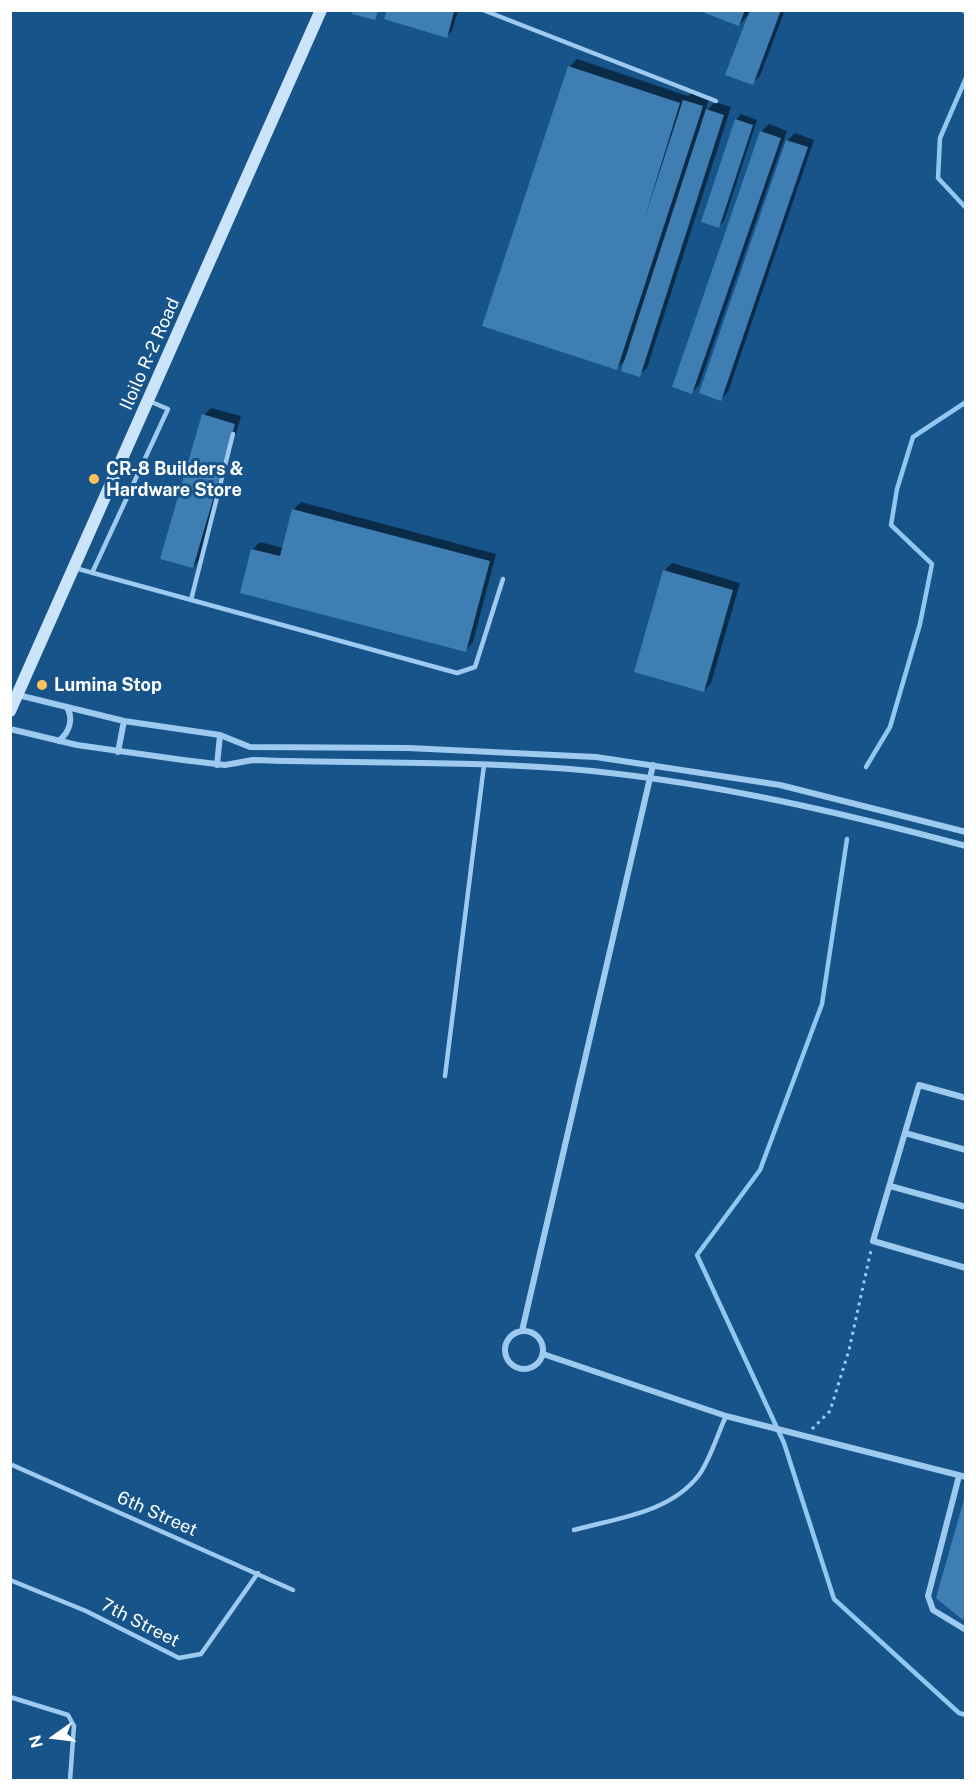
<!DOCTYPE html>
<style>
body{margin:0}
#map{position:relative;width:976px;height:1791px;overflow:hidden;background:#16548a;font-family:"Public Sans",sans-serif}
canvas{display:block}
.frame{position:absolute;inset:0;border:12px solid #fff;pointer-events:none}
.north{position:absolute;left:24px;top:1707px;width:60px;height:60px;-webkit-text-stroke:4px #16548a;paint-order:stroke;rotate:256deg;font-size:16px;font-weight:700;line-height:24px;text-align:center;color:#fff}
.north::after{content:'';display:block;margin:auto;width:21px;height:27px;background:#fff;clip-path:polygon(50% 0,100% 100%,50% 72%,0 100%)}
</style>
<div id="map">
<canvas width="976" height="1791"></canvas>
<div class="frame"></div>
<div class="north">N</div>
</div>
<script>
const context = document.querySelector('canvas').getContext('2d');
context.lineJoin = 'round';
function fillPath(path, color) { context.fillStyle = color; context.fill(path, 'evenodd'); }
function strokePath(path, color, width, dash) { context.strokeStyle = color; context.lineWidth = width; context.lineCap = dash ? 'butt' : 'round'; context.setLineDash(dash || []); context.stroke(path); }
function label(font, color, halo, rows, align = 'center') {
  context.font = font + ' "Public Sans",sans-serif'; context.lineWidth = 6; context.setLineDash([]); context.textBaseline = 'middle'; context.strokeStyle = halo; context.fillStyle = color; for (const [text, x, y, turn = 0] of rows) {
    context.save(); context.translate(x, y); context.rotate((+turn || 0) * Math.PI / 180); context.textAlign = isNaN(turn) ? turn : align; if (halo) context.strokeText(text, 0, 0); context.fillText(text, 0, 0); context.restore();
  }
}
fillPath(new Path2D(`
 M389,10H458L452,31L446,36Z
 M701,10H785L760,76L752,83L750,13L739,25Z
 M577,59L688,96L692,93L709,99L705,112L715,102L731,107L647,368L639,375L627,358L616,369L569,67Z
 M741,114L757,120L724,221L719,226L736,120Z
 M769,124L787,131L699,385L692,392L761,132Z
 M795,133L814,140L728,392L721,399L787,141Z
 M211,408L241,416L200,559L193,567L204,415Z
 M301,502L496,554L473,642L466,650L252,550L260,542L283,548L293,510Z
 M672,563L740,583L711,683L704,691L636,671L665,570Z`), '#0007');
strokePath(new Path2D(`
 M963,10L966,13
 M966,78L940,138L938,178L966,208
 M866,767L890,727L920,624L932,564L891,525L897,489L913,437L966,402
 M847,839L822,1004L760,1170L697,1255L784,1443L834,1599L959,1713L966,1715`), '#91c7f1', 4.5);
fillPath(new Path2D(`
 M353,10H378L375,20L352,14Z
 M387,10H448L454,12L447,38L384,19Z
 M697,10H745L739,26Z
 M750,10H781L753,85L725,75Z
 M568,66L680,103L644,220L683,100L703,106L617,370L482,326Z
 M706,109L724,115L640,377L621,371Z
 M735,119L753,125L719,228L701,222Z
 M760,131L781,138L692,394L672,387Z
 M786,140L808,147L721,401L699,393Z
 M202,414L235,424L193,568L160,559Z
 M292,509L490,561L466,652L240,593L251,549L280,556Z
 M663,570L733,590L704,692L634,672Z
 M966,1492V1610L963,1620L936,1598Z`), '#3e7eb3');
strokePath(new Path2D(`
 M812,1429L830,1411L849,1350L871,1250`), '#9ecaef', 3, [3, 4.5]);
strokePath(new Path2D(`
 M483,10L716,101
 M75,568L457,673L475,667L503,579
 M92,573L168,409L149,401
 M191,600L233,434
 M445,1076L484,765
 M10,1464L293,1590
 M574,1530C617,1518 670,1513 699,1475C710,1460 718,1433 726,1416
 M10,1580L86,1611L179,1658L201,1654L258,1573
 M10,1697L68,1715L74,1726L70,1780`), '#9ecaef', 4.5);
strokePath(new Path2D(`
 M18,695L124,721L220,735L250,747L408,748L596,757L780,785L966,832
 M10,729L77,745L183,760L225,765L253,760C366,764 480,760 592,771C719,784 843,813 966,846
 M59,741C69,732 74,720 67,707
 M118,752L124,721
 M217,765L220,735
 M966,1098L919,1085L873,1241L966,1268
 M905,1133L966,1150
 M890,1186L966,1207
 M522,1331L653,765
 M505 1350a19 19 0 1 1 38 0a19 19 0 1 1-38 0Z
 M543,1354L726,1416L966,1477
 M959,1476L928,1596L933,1610L966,1630`), '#9ecaef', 6);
strokePath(new Path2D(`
 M10,711L321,10`), '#cce4fa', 12);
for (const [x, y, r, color] of [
 [94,479,6,"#ffc15c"],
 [42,685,6,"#ffc15c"]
]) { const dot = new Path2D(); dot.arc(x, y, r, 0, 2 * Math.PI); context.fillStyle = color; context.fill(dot); strokePath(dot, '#16548a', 2); }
label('18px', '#fff', '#16548a', [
 ["Iloilo R-2 Road",150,354,-66],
 ["6th Street",157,1514,24],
 ["7th Street",140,1623,27]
]);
label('bold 18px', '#fff', '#16548a', [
 ["CR-8 Builders &",106,469],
 ["Hardware Store",106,490],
 ["Lumina Stop",54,685]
], 'left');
</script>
